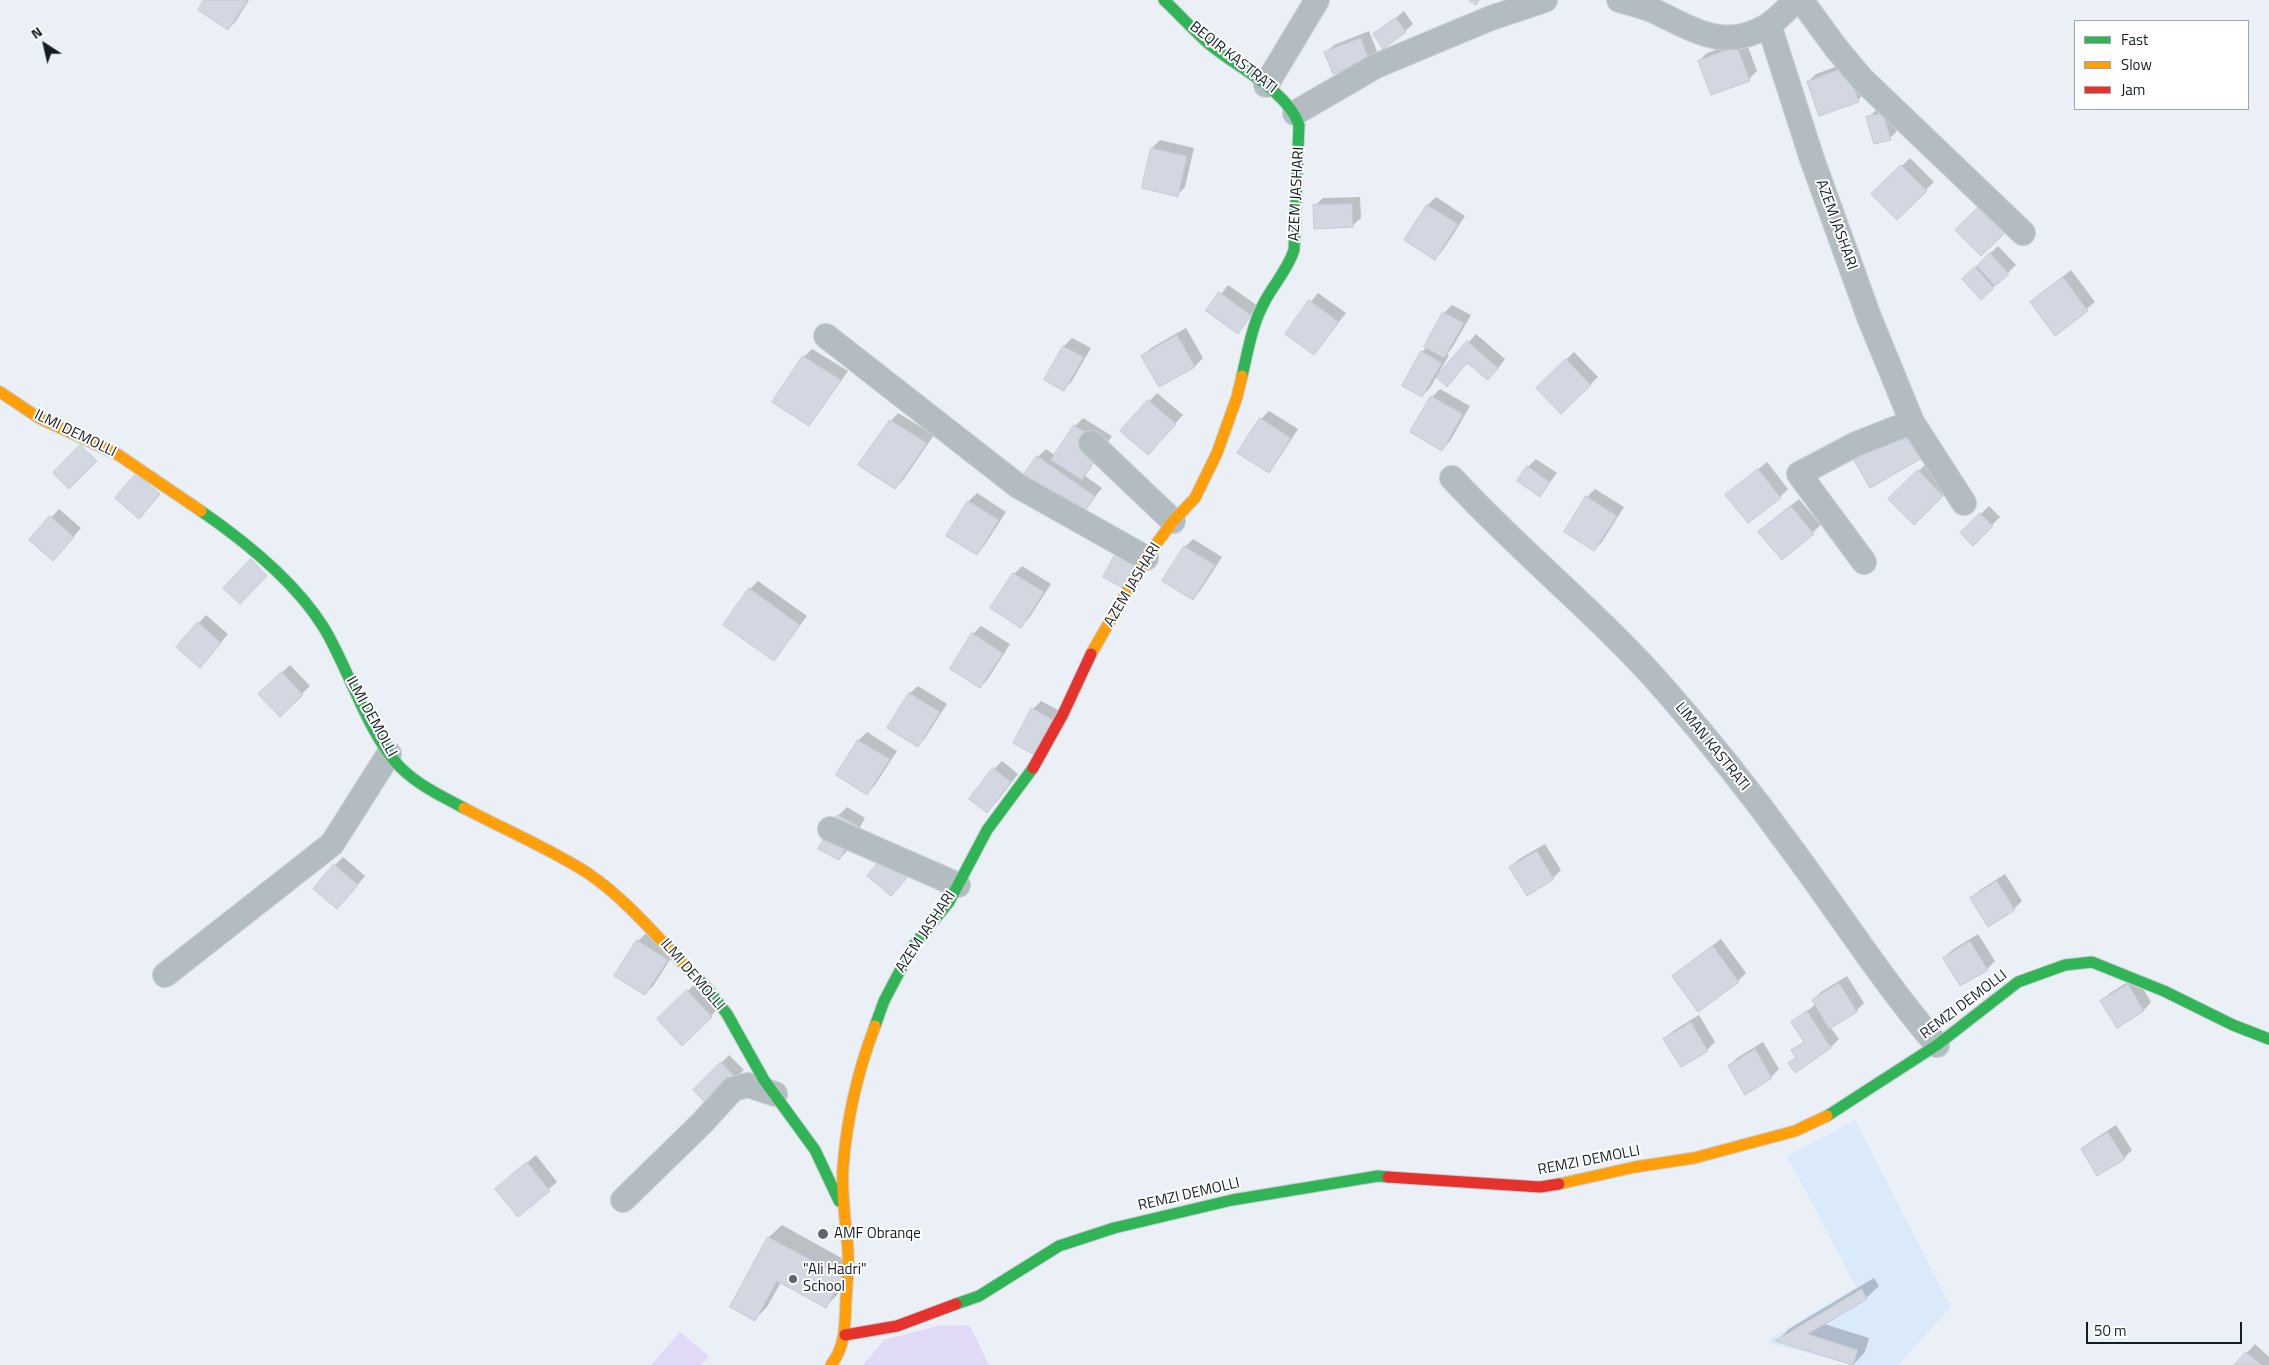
<!DOCTYPE html>
<style>
body{margin:0}
#map{position:relative;width:2269px;height:1365px;overflow:hidden;background:#eaf0f6;font-family:"Titillium Web",sans-serif}
canvas{display:block}
.legend{position:absolute;left:2074px;top:20px;width:175px;height:90px;box-sizing:border-box;background:#fff;border:1px solid #a1a4a8;margin:0;padding:6px 9px;list-style:none;font-size:15px;color:#131c25}
.legend li{display:flex;align-items:center;gap:10px;height:25px}
.legend b{width:25px;border:1px solid #a1a4a8}
.north{position:absolute;left:20px;top:20px;width:50px;height:50px;-webkit-text-stroke:4px #fff;paint-order:stroke;rotate:325deg;font-size:14px;font-weight:700;line-height:20px;text-align:center;color:#131c25}
.north::after{content:'';display:block;margin:auto;width:18px;height:22px;background:#131c25;clip-path:polygon(50% 0,100% 100%,50% 72%,0 100%)}
.scale{position:absolute;left:2086px;top:1322px;width:156px;height:22px;box-sizing:border-box;border:2px solid #131c25;border-top:0;padding-left:6px;font-size:15px;line-height:18px;white-space:nowrap;color:#131c25;-webkit-text-stroke:4px #fff;paint-order:stroke}
</style>
<div id="map">
<canvas width="2269" height="1365"></canvas>
<ul class="legend">
<li><b style="height:6px;background:#30b455"></b>Fast</li>
<li><b style="height:6px;background:#ff9f0a"></b>Slow</li>
<li><b style="height:6px;background:#e5322d"></b>Jam</li>
</ul>
<div class="north">N</div>
<div class="scale">50 m</div>
</div>
<script>
const context = document.querySelector('canvas').getContext('2d');
context.lineJoin = 'round';
function fillPath(path, color) { context.fillStyle = color; context.fill(path, 'evenodd'); }
function strokePath(path, color, width, dash) { context.strokeStyle = color; context.lineWidth = width; context.lineCap = dash ? 'butt' : 'round'; context.setLineDash(dash || []); context.stroke(path); }
function label(font, color, halo, rows, align = 'center') {
  context.font = font + ' "Titillium Web",sans-serif'; context.lineWidth = 4; context.setLineDash([]); context.textBaseline = 'middle'; context.strokeStyle = halo; context.fillStyle = color; for (const [text, x, y, turn = 0] of rows) {
    context.save(); context.translate(x, y); context.rotate((+turn || 0) * Math.PI / 180); context.textAlign = isNaN(turn) ? turn : align; if (halo) context.strokeText(text, 0, 0); context.fillText(text, 0, 0); context.restore();
  }
}
fillPath(new Path2D(`
 M1855,1120L1951,1307L1898,1365H1854L1769,1343L1771,1338L1856,1287L1787,1156Z`), '#dbeafb');
fillPath(new Path2D(`
 M940,1325L970,1326L989,1365H863L884,1340Z
 M680,1332L709,1356L701,1365H651Z`), '#e0daf7');
fillPath(new Path2D(`
 M206,0H249L236,21L228,29Z
 M1404,11L1413,24L1405,31L1375,35Z
 M1369,31L1377,51L1369,59L1326,53L1334,45Z
 M1745,39L1757,71L1749,79L1699,61L1707,53Z
 M1854,60L1866,92L1858,100L1808,82L1816,74Z
 M1891,105L1898,130L1890,138L1868,118L1876,110Z
 M1160,140L1194,148L1185,187L1177,195L1143,187L1152,148Z
 M1910,158L1934,182L1897,218L1873,194Z
 M1360,197L1361,218L1352,226L1315,206L1323,198Z
 M1436,197L1465,216L1443,250L1435,258L1406,239L1428,205Z
 M1998,246L2016,265L1981,298L1971,272Z
 M2071,270L2095,302L2056,334L2031,302Z
 M1228,285L1258,306L1245,324L1208,311Z
 M1318,293L1346,313L1314,354L1286,333Z
 M1452,305L1471,315L1452,348L1447,354L1449,355L1430,388L1422,396V352L1427,347L1444,313Z
 M1186,328L1203,358L1195,366L1159,385L1143,356L1151,348Z
 M1476,334L1505,359L1496,371L1468,362L1438,377Z
 M1072,338L1091,348L1072,381L1064,389L1046,379L1064,346Z
 M812,349L848,371L816,416L809,424L804,357Z
 M1574,352L1598,377L1561,413L1537,388Z
 M1440,389L1470,406L1450,441L1442,449L1432,397Z
 M1157,393L1183,415L1155,445L1122,431Z
 M1269,411L1298,429L1276,463L1268,471L1261,419Z
 M898,413L934,435L903,480L895,488L891,421Z
 M1083,418L1112,436L1085,476L1102,488L1082,513L1038,457L1046,449L1056,456L1075,426Z
 M1536,459L1557,473L1540,495L1528,467Z
 M1767,462L1788,489L1780,497L1727,495Z
 M1927,463L1950,488L1914,524L1890,499Z
 M1595,489L1624,507L1602,542L1594,550L1587,497Z
 M977,493L1006,512L984,546L976,554L948,535L969,501Z
 M1799,499L1821,525L1782,559L1768,524Z
 M1989,506L2000,517L1973,544L1962,533Z
 M59,509L81,528L61,551L31,540Z
 M1193,539L1222,557L1200,591L1193,599L1164,580L1185,547Z
 M1022,566L1051,584L1029,618L1021,626L1014,574Z
 M758,581L807,616L774,659L750,589Z
 M206,615L228,634L208,658L199,623Z
 M981,626L1010,644L988,679L980,687L973,634Z
 M290,665L310,686L280,715L260,694Z
 M918,686L947,704L925,738L917,746L888,728L910,693Z
 M1041,701L1060,711L1041,745L1033,709Z
 M867,732L897,751L875,785L867,793L838,774L859,740Z
 M1002,761L1018,774L995,804L994,769Z
 M847,807L865,818L847,851L839,859L820,848L839,815Z
 M1545,844L1561,870L1553,878L1511,867L1519,859Z
 M343,857L365,876L345,900L335,865Z
 M2005,874L2022,901L2014,909L1972,898L1980,890Z
 M646,933L675,952L653,986L645,994L638,941Z
 M1978,934L1995,961L1987,969L1944,958L1952,950Z
 M1721,939L1746,973L1738,981L1674,976Z
 M1847,976L1864,1003L1856,1011L1830,1027L1839,1039L1831,1047L1795,1071L1790,1063L1796,1057L1793,1051L1805,1040L1793,1022L1816,1004L1813,1000L1821,992Z
 M2136,977L2151,1002L2144,1010L2117,1026L2102,1001L2110,993Z
 M696,983L719,1008L682,1044L659,1019Z
 M1699,1015L1715,1042L1707,1050L1665,1039L1673,1031Z
 M1763,1042L1779,1069L1771,1077L1729,1066L1737,1058Z
 M729,1055L744,1070L709,1104L695,1090Z
 M2116,1125L2132,1150L2124,1158L2082,1150L2090,1142Z
 M536,1155L557,1182L518,1215L496,1189Z
 M782,1225L854,1265L838,1294L826,1306L781,1282L767,1307L755,1319L731,1306L769,1237Z
 M1874,1278L1879,1286L1866,1298L1824,1324L1869,1338L1865,1352L1853,1365L1777,1341L1789,1329Z
 M2255,1344L2269,1357V1365H2236Z`), '#0003');
const building = new Path2D(`
 M204,0H248L228,30L198,10Z
 M1469,0H1479L1476,5Z
 M1396,18L1406,32L1383,49L1373,34Z
 M1361,38L1369,60L1333,74L1324,52Z
 M1737,46L1750,81L1711,95L1698,61Z
 M1846,67L1859,102L1819,116L1807,82Z
 M1883,113L1891,140L1874,144L1866,117Z
 M1151,148L1187,156L1178,197L1142,188Z
 M1901,165L1927,191L1897,220L1871,194Z
 M1985,201L2011,227L1981,256L1955,230Z
 M1352,204L1353,227L1314,229L1313,205Z
 M1427,205L1458,224L1435,260L1404,240Z
 M1990,253L2009,274L1995,286L1977,266Z
 M1975,267L1994,288L1981,300L1962,279Z
 M2063,277L2088,311L2055,336L2030,302Z
 M1219,292L1251,315L1238,334L1206,311Z
 M1309,300L1339,322L1314,355L1285,334Z
 M1443,312L1464,323L1444,358L1424,347Z
 M1177,335L1195,367L1159,387L1141,356Z
 M1467,341L1498,368L1488,380L1467,363L1447,387L1436,377Z
 M1063,346L1084,357L1064,391L1044,380Z
 M1421,351L1442,363L1422,397L1402,386Z
 M803,356L841,380L809,426L772,402Z
 M1566,359L1591,385L1561,414L1536,388Z
 M1431,396L1463,414L1442,451L1410,432Z
 M1148,400L1176,424L1148,455L1120,431Z
 M1260,418L1291,438L1269,473L1237,453Z
 M890,420L927,443L895,489L858,465Z
 M1074,425L1105,445L1082,480L1051,460Z
 M1908,429L1924,457L1870,488L1854,460Z
 M80,445L97,461L69,489L53,473Z
 M1037,456L1095,496L1083,514L1024,474Z
 M1527,466L1550,482L1540,497L1517,481Z
 M1758,469L1781,498L1748,523L1725,495Z
 M1918,470L1943,496L1914,525L1888,499Z
 M136,474L160,494L139,519L115,498Z
 M1586,496L1617,516L1594,551L1564,532Z
 M968,501L999,520L977,555L946,536Z
 M1791,506L1814,534L1782,560L1758,532Z
 M1980,513L1993,526L1973,546L1960,533Z
 M50,516L74,537L53,561L29,540Z
 M1122,542L1142,554L1123,588L1103,577Z
 M1184,546L1215,565L1193,600L1162,581Z
 M251,559L267,576L240,604L223,588Z
 M1013,573L1044,592L1021,628L990,608Z
 M749,588L800,625L774,661L723,625Z
 M198,622L221,643L200,668L176,647Z
 M972,633L1003,653L980,688L950,669Z
 M282,672L303,695L280,717L258,694Z
 M909,693L940,712L918,747L887,728Z
 M1032,708L1053,720L1033,754L1013,743Z
 M858,740L890,759L867,795L836,775Z
 M993,768L1011,782L987,813L969,799Z
 M838,815L858,826L839,860L818,849Z
 M888,851L912,872L891,896L867,876Z
 M1537,851L1554,879L1527,896L1509,867Z
 M334,864L358,885L337,909L313,889Z
 M1997,881L2015,910L1988,927L1970,898Z
 M637,940L668,960L645,995L614,976Z
 M1970,941L1988,970L1960,986L1943,958Z
 M1713,946L1739,982L1698,1012L1672,976Z
 M1839,983L1857,1012L1829,1029L1812,1000Z
 M2128,984L2144,1011L2117,1028L2100,1001Z
 M687,990L712,1017L682,1046L657,1019Z
 M1807,1011L1831,1048L1795,1073L1788,1063L1796,1058L1791,1050L1804,1042L1791,1022Z
 M1691,1022L1708,1051L1681,1067L1663,1039Z
 M1755,1049L1772,1078L1745,1095L1728,1066Z
 M721,1062L737,1079L709,1106L693,1090Z
 M2108,1132L2125,1159L2097,1176L2081,1149Z
 M527,1162L550,1191L518,1217L495,1189Z
 M768,1237L843,1277L826,1308L777,1281L755,1321L730,1307Z
 M1862,1289L1867,1299L1808,1334L1858,1350L1853,1365L1775,1341Z
 M2246,1352L2262,1365H2234Z`);
fillPath(building, '#d2d7e1');
strokePath(building, '#c5c8d1', 1);
const street = new Path2D(`
 M1619,0C1630,3 1642,6 1652,10C1693,29 1723,52 1767,26C1778,19 1787,9 1796,0
 M1801,0L1836,48L1862,79L2023,233
 M1769,25L1812,159L1869,317L1912,422L1964,503
 M1266,85L1317,0
 M1295,113L1376,66L1491,18L1545,0
 M826,336L1018,486L1146,558
 M1091,443L1173,521
 M1452,478C1520,552 1600,615 1666,691C1710,741 1752,794 1791,848C1840,914 1884,983 1937,1045
 M1864,562L1799,474L1856,444L1912,422
 M830,829L958,885
 M165,975L332,844L389,754
 M623,1200L701,1124L733,1089L748,1085L775,1094`);
const fast = new Path2D(`
 M1164,0C1179,14 1193,30 1208,43C1236,67 1287,90 1299,125L1294,250C1288,269 1274,284 1265,301C1252,324 1248,351 1242,376
 M201,511C246,542 295,581 324,628C349,669 367,733 400,767C418,785 441,796 464,808
 M691,972L708,989L727,1014L764,1080L815,1150L839,1201
 M875,1026L884,1001L913,946L949,902L987,830L1033,768
 M1827,1116L1937,1045L2018,982L2065,965L2092,962L2164,991L2233,1025L2269,1039
 M956,1304L979,1296L1059,1246L1114,1228L1232,1200L1378,1176L1388,1177`);
const slow = new Path2D(`
 M0,392L39,418L117,454L201,511
 M1091,654L1146,558L1173,521L1195,498L1217,453L1237,397L1242,376
 M464,808C505,830 549,848 589,874C627,900 658,938 691,972
 M1559,1184L1635,1167L1694,1158L1795,1131L1827,1116
 M831,1365C846,1346 845,1324 846,1300C847,1284 849,1267 848,1250C846,1223 841,1195 843,1167C847,1117 857,1073 875,1026`);
const jam = new Path2D(`
 M1033,768L1063,714L1091,654
 M1388,1177L1540,1187L1559,1184
 M845,1335L897,1326L956,1304`);
strokePath(street, '#c8ced4', 26);
strokePath(fast, '#c8ced4', 13);
strokePath(slow, '#c8ced4', 13);
strokePath(jam, '#c8ced4', 13);
strokePath(street, '#b3bcc1', 24);
strokePath(fast, '#30b455', 11);
strokePath(slow, '#ff9f0a', 11);
strokePath(jam, '#e5322d', 11);
for (const [x, y, r, color] of [
 [823,1234,6,"#5e666e"],
 [793,1279,5,"#5e666e"]
]) { const dot = new Path2D(); dot.arc(x, y, r, 0, 2 * Math.PI); context.fillStyle = color; context.fill(dot); strokePath(dot, '#fff', 2); }
label('15px', '#131c25', '#fff', [
 ["BEQIR KASTRATI",1233,58,38],
 ["AZEM JASHARI",1297,194,-87],
 ["AZEM JASHARI",1836,225,70],
 ["ILMI DEMOLLI",75,434,26],
 ["AZEM JASHARI",1133,585,-59],
 ["ILMI DEMOLLI",371,717,61],
 ["LIMAN KASTRATI",1712,747,51],
 ["AZEM JASHARI",926,932,-56],
 ["ILMI DEMOLLI",692,975,49],
 ["REMZI DEMOLLI",1964,1005,-37],
 ["REMZI DEMOLLI",1589,1161,-11],
 ["REMZI DEMOLLI",1189,1195,-13]
]);
label('15px', '#131c25', '#fff', [
 ["AMF Obranqe",834,1234],
 ["\"Ali Hadri\"",803,1270],
 ["School",803,1287]
], 'left');
</script>
